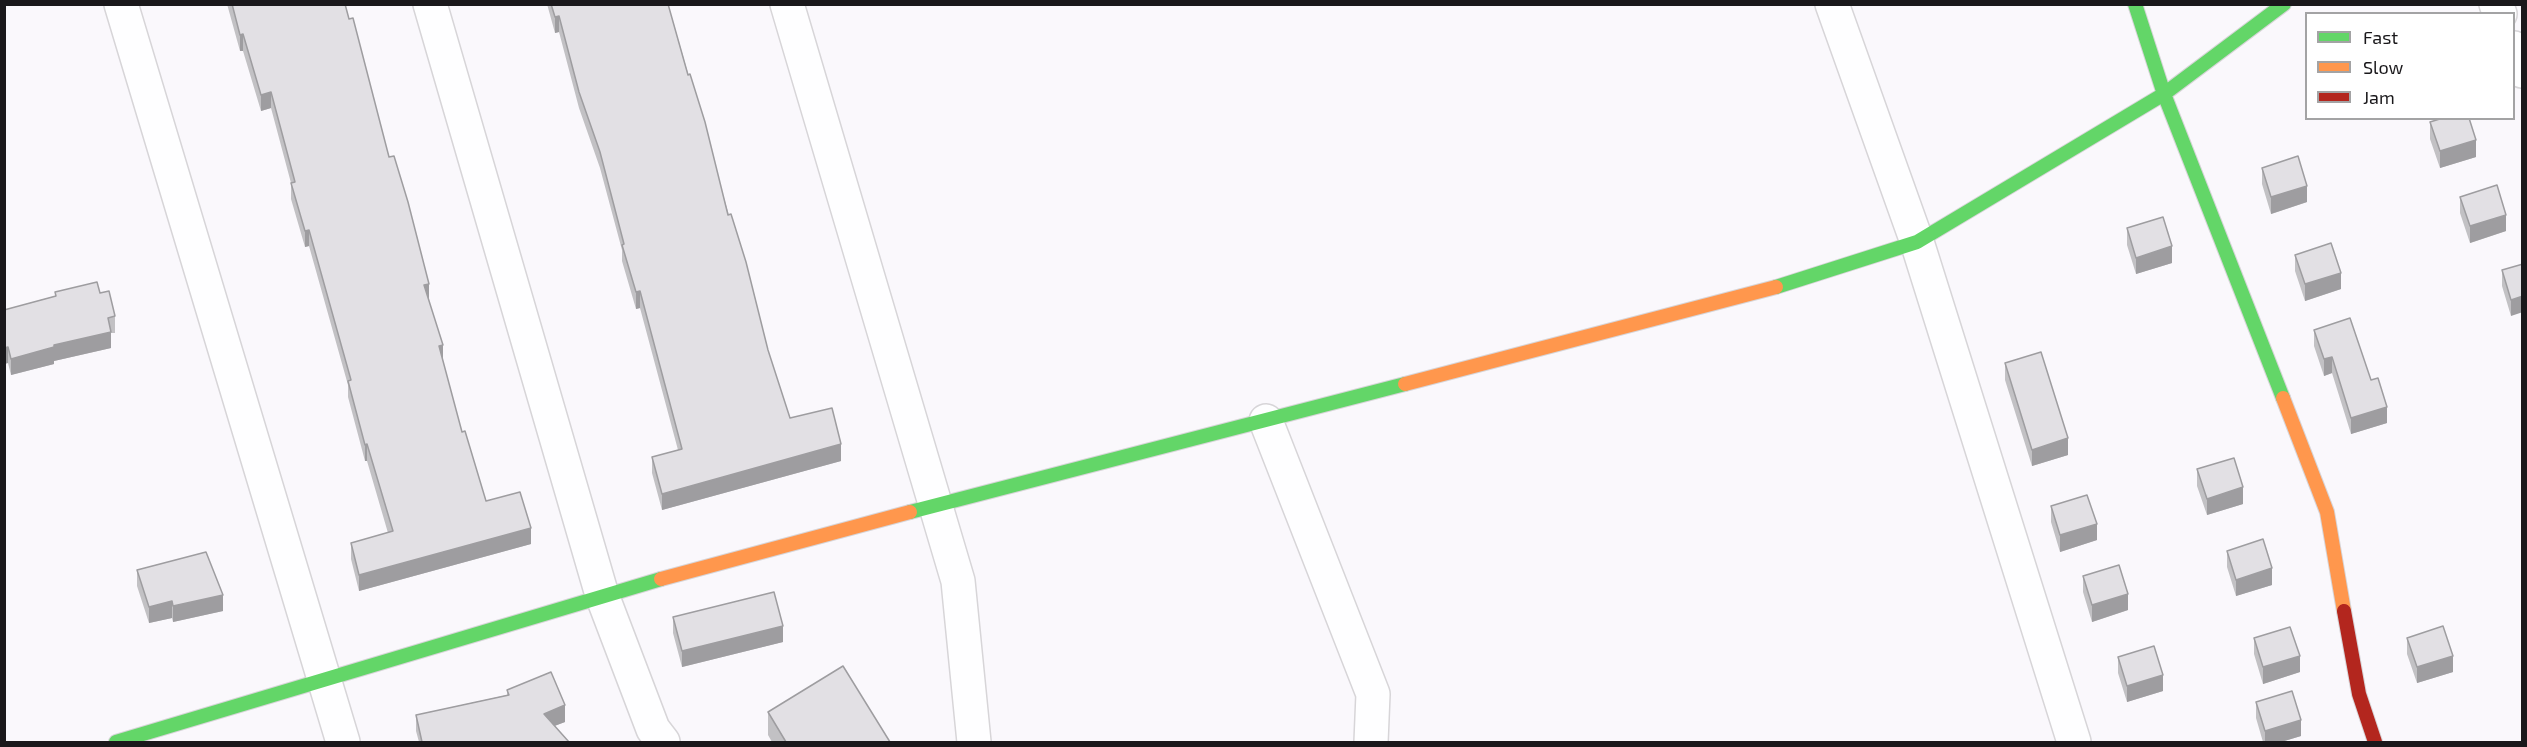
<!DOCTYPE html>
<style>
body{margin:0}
#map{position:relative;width:2527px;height:747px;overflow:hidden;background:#faf8fc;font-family:"Exo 2",sans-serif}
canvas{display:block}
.frame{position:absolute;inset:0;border:6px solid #1a181b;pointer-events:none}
.legend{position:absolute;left:2305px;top:12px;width:210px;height:108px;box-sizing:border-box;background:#fff;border:2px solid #a3a3a4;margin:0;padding:8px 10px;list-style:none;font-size:18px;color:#1a181b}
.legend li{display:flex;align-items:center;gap:12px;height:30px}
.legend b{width:30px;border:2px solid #a3a3a4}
</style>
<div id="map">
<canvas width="2527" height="747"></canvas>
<div class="frame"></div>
<ul class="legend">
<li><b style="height:8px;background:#63d668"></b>Fast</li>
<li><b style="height:8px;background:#ff974d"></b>Slow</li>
<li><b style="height:8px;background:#b3261e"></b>Jam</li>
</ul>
</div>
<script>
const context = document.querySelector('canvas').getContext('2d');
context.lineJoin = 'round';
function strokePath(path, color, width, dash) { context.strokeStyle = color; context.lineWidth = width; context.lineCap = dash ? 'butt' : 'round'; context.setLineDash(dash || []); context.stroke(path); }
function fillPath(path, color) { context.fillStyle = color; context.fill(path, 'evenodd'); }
const street = new Path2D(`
 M121,4L343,742
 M430,4L602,595L653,729L663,742
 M787,4L958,581L974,742
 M1832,4L1917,242L2074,742
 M2496,4L2500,14
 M2514,48L2522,71
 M1266,421L1373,694L1371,742`);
const fast = new Path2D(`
 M2135,4L2164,94L2283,398
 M1776,287L1917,242L2164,94L2284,4
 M910,512L1405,384
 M116,742L661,579`);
const slow = new Path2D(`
 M1405,384L1776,287
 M2283,398L2327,512L2344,611
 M661,579L910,512`);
const jam = new Path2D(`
 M2344,611L2359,694L2375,742`);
strokePath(street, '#d7d5d8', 36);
strokePath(fast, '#d7d5d8', 16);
strokePath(slow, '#d7d5d8', 16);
strokePath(jam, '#d7d5d8', 16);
strokePath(street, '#fefeff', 33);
strokePath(fast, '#63d668', 14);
strokePath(slow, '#ff974d', 14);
strokePath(jam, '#b3261e', 14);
fillPath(new Path2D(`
 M227,4H345L429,300L443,361L462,432L486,501L531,544L359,591L351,559V543L388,533L367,461H365L348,397V385L309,246L305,247L291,199V183L271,108L261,111L243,51H240Z
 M547,4H668L768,350L790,418L841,461L662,510L652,473V457L678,450L640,308L636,309L622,261V250L600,168L579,108L559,32L555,33Z
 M2430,122L2476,157L2440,168L2430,139Z
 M2262,168L2307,202L2271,214L2262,184Z
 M2460,197L2506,231L2470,243L2460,213Z
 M2127,228L2172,263L2136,274L2127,245Z
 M2295,255L2341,289L2305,301L2295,271Z
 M2523,264L2511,316L2502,286V270Z
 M55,292L100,293L115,316V333H111V348L54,361V364L11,375L8,363L4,364V310L55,296Z
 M2314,330L2371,380L2387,423L2351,434L2332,373L2324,376L2314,346Z
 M2005,363L2068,455L2032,466L2005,380Z
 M2197,469L2243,504L2207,515L2197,486Z
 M2051,506L2097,540L2060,552L2051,522Z
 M2227,551L2272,585L2236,596L2227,567Z
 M137,570L223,611L173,622L172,618L149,623L137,586Z
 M2083,576L2128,610L2092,622L2083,592Z
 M673,617L783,642L682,667L673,633Z
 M2254,638L2300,672L2263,684L2254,654Z
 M2407,638L2453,672L2417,683L2407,654Z
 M2118,657L2163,691L2127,702L2118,673Z
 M507,690L565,722L554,726L569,742H419L416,731V715L507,695Z
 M2256,702L2301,736L2281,742H2263L2256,718Z
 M768,712L890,742H772L768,735Z`), '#c2c1c4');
fillPath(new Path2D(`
 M559,16V32L555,33V17Z
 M243,34V51H240V35Z
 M271,92V108L261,111V95Z
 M2476,140V157L2440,168V151Z
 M2307,186V202L2271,214V197Z
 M2506,215V231L2470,243V226Z
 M309,230V246L305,247V231Z
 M2172,246V263L2136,274V258Z
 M2341,273V289L2305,301V284Z
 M429,284V300L424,285Z
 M640,291V308L636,309V292Z
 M2523,296V312L2511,316V300Z
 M111,332V348L54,361V364L11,375V359L54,345Z
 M443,345V361L439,346Z
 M8,347V363L4,364V348Z
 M2332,357V373L2324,376V359Z
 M2387,407V423L2351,434V418Z
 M2068,438V455L2032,466V450Z
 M367,444V461H365V445Z
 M841,444V461L662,510V494Z
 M2243,487V504L2207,515V499Z
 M2097,524V540L2060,552V535Z
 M531,528V544L359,591V575Z
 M2272,568V585L2236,596V580Z
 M2128,594V610L2092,622V605Z
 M223,595V611L173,622V606Z
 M172,601V618L149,623V607Z
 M783,626V642L682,667V651Z
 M2300,656V672L2263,684V667Z
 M2453,656V672L2417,683V667Z
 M2163,675V691L2127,702V686Z
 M565,705V722L544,730V714Z
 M2301,720V736L2281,742H2265V731Z`), '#9e9da0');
const building = new Path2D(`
 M232,4H345L349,19L353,18L389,157L394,156L408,202L429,284L424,285L443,345L439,346L462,432L465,431L486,501L520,492L531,528L359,575L351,543L393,531L367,444L365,445L348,381L351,380L309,230L305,231L291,183L295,182L271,92L261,95L243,34L240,35Z
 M551,4H668L688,75L690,74L705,122L728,215L731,214L746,262L768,350L790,418L832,408L841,444L662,494L652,457L682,449L640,291L636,292L622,245L624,244L600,152L579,92L559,16L555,17Z
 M2443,118H2469L2476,140L2440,151L2430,122Z
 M2298,156L2307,186L2271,197L2262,168Z
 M2497,185L2506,215L2470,226L2460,197Z
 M2163,217L2172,246L2136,258L2127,228Z
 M2331,243L2341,273L2305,284L2295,255Z
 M2523,264V296L2511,300L2502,270Z
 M97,282L100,293L109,291L115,316L108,318L111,332L54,345V347L11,359L8,347L4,348V310L56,296L55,292Z
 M2350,318L2371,380L2378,378L2387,407L2351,418L2332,357L2324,359L2314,330Z
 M2041,352L2068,438L2032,450L2005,363Z
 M2234,458L2243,487L2207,499L2197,469Z
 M2087,495L2097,524L2060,535L2051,506Z
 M2263,539L2272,568L2236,580L2227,551Z
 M206,552L223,595L173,606L172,601L149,607L137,570Z
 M2119,565L2128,594L2092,605L2083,576Z
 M774,592L783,626L682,651L673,617Z
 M2443,626L2453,656L2417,667L2407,638Z
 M2290,627L2300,656L2263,667L2254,638Z
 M2154,646L2163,675L2127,686L2118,657Z
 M843,666L890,742H786L768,712Z
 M551,672L565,705L544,714L569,742H422L416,715L509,695L507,690Z
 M2292,691L2301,720L2265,731L2256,702Z`);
fillPath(building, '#e2e0e4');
strokePath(building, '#9e9da0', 1.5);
</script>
